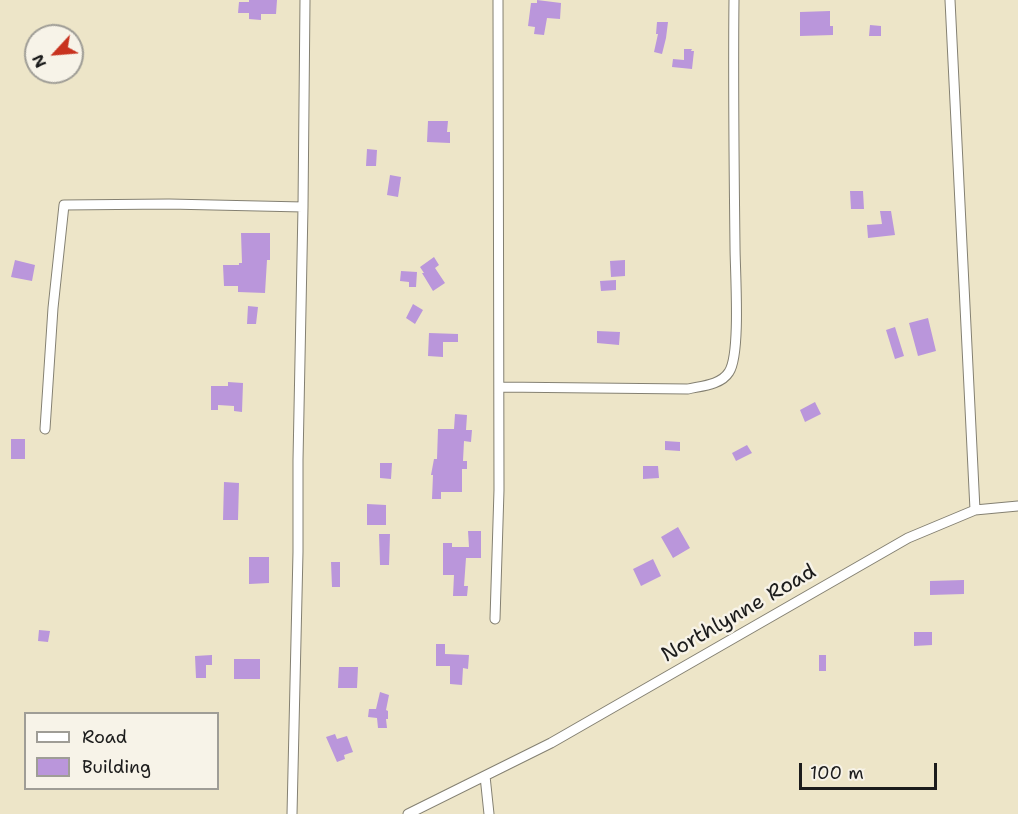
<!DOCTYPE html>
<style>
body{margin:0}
#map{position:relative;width:1018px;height:814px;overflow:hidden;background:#ede5c8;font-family:"Shantell Sans",sans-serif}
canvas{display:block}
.legend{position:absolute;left:24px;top:712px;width:195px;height:78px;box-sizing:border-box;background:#f7f3e8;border:2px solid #9f9d96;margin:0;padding:8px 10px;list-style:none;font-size:18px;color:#1c1c1c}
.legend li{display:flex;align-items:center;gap:12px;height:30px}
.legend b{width:30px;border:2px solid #9f9d96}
.north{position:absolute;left:24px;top:24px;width:60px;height:60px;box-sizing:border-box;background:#f7f3e8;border:2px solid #9f9d96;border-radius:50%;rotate:244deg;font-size:16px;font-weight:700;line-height:24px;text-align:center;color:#1c1c1c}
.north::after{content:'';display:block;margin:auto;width:21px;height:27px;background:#c8321e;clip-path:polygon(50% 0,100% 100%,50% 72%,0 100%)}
.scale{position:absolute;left:799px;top:763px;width:138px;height:27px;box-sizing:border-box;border:3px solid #1c1c1c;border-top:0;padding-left:8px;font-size:18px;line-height:21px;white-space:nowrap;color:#1c1c1c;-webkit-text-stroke:4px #f7f3e8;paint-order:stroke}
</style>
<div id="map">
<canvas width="1018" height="814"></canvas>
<ul class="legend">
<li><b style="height:8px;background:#fff"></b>Road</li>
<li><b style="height:16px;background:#ba96db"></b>Building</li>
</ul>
<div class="north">N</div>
<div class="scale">100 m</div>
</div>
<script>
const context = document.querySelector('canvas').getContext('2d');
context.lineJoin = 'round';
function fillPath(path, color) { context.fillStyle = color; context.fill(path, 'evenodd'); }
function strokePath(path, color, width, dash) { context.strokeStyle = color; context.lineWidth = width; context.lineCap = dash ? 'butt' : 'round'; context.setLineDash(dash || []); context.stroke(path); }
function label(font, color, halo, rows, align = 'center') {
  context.font = font + ' "Shantell Sans",sans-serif'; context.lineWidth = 5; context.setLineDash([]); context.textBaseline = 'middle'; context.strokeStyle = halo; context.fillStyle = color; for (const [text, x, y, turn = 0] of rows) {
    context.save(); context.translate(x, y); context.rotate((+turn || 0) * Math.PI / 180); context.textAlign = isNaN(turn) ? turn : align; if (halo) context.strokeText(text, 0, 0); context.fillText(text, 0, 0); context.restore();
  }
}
fillPath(new Path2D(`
 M249,0H277L276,14H261V20L249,19V13H238L239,2H249Z
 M537,0L561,3L560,19L547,18L544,35L534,34L535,27L528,26L531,3H537Z
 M830,11V26H833V35L800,36V12Z
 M657,22H668L666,38L662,54L654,52L658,34H656Z
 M870,25L881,26V36H869Z
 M684,49H692L691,51H694L692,69L672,67L673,59L684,60Z
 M428,121H448L447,132H450V143L427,142Z
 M367,149L377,150L376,166H366Z
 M390,175L401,177L398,197L387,195Z
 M850,191H863L864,209H851Z
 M880,211H891L895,235L868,238L867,225L882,224Z
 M241,233H270V260H267L265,293L238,292V286H224L223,265H239V263H242Z
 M434,257L439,265L435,268L445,283L433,291L422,273H424L420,267Z
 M15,260L35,265L32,281L11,277Z
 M625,260V276L611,277L610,261Z
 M401,271L417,272L416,287H409V282L400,281Z
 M616,280V290L601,291L600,281Z
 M413,304L423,310L415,324L406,318Z
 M248,306L258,307L256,324H247Z
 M928,318L936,351L918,356L909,323Z
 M895,327L904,356L895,359L886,330Z
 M597,331L620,332L619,345L597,343Z
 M429,333L458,334V342H443V357L428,356Z
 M228,382L243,383L242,412L234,411V406L218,405V410H211V386H228Z
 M815,402L821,414L805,422L800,410Z
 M455,414L467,415L466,430H472L471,442L464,441L463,461H467V469H462V492H441V499H432L433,475H431L434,459H437L438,429H454Z
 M11,439H25V459H11Z
 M665,441L680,442V451L665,450Z
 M747,445L752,453L736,461L732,453Z
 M380,463H392L391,479L380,478Z
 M643,466H658L659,478L643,479Z
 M224,482L239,483L238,520H223Z
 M367,504L386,505V525H367Z
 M678,527L690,548L673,558L661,537Z
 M468,531H481V558H466L464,586H468L467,596H453L454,575H443V543H452V547H469Z
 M379,534H390L389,565H380Z
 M249,557H269V583L249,584Z
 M653,559L661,576L641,586L633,569Z
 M331,562H340V587H332Z
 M964,580V594L930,595V581Z
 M39,630L50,631L48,642L38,641Z
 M914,632H932V645L914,646Z
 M436,644H445V654L469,655L468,669L463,668L462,685L450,684V666H436Z
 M212,655V665H206V678H196L195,656Z
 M819,655H826V671H819Z
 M234,659H260V679H234Z
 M339,667H358L357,688H338Z
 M380,692L389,695L386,710L388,711V719H386L387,728H378L377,718L368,717L369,709H376Z
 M335,734L337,739L347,736L353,752L344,755L345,759L337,762L326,737Z`), '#ba96db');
const minor = new Path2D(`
 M950,0L975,510
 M499,387L688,389C701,386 721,385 729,372C741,354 735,271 735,246C734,164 733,82 734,0
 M45,429L53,308L64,205L169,204L303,207
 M495,619L499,490L498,0
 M485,776L489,814
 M292,814L298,552V460L303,207L305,0
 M408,814L551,743L908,538L975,510L1018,506`);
strokePath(minor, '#848072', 11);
strokePath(minor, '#fff', 9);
label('21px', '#1c1c1c', '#f7f3e8', [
 ["Northlynne Road",739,614,-30]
]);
</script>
